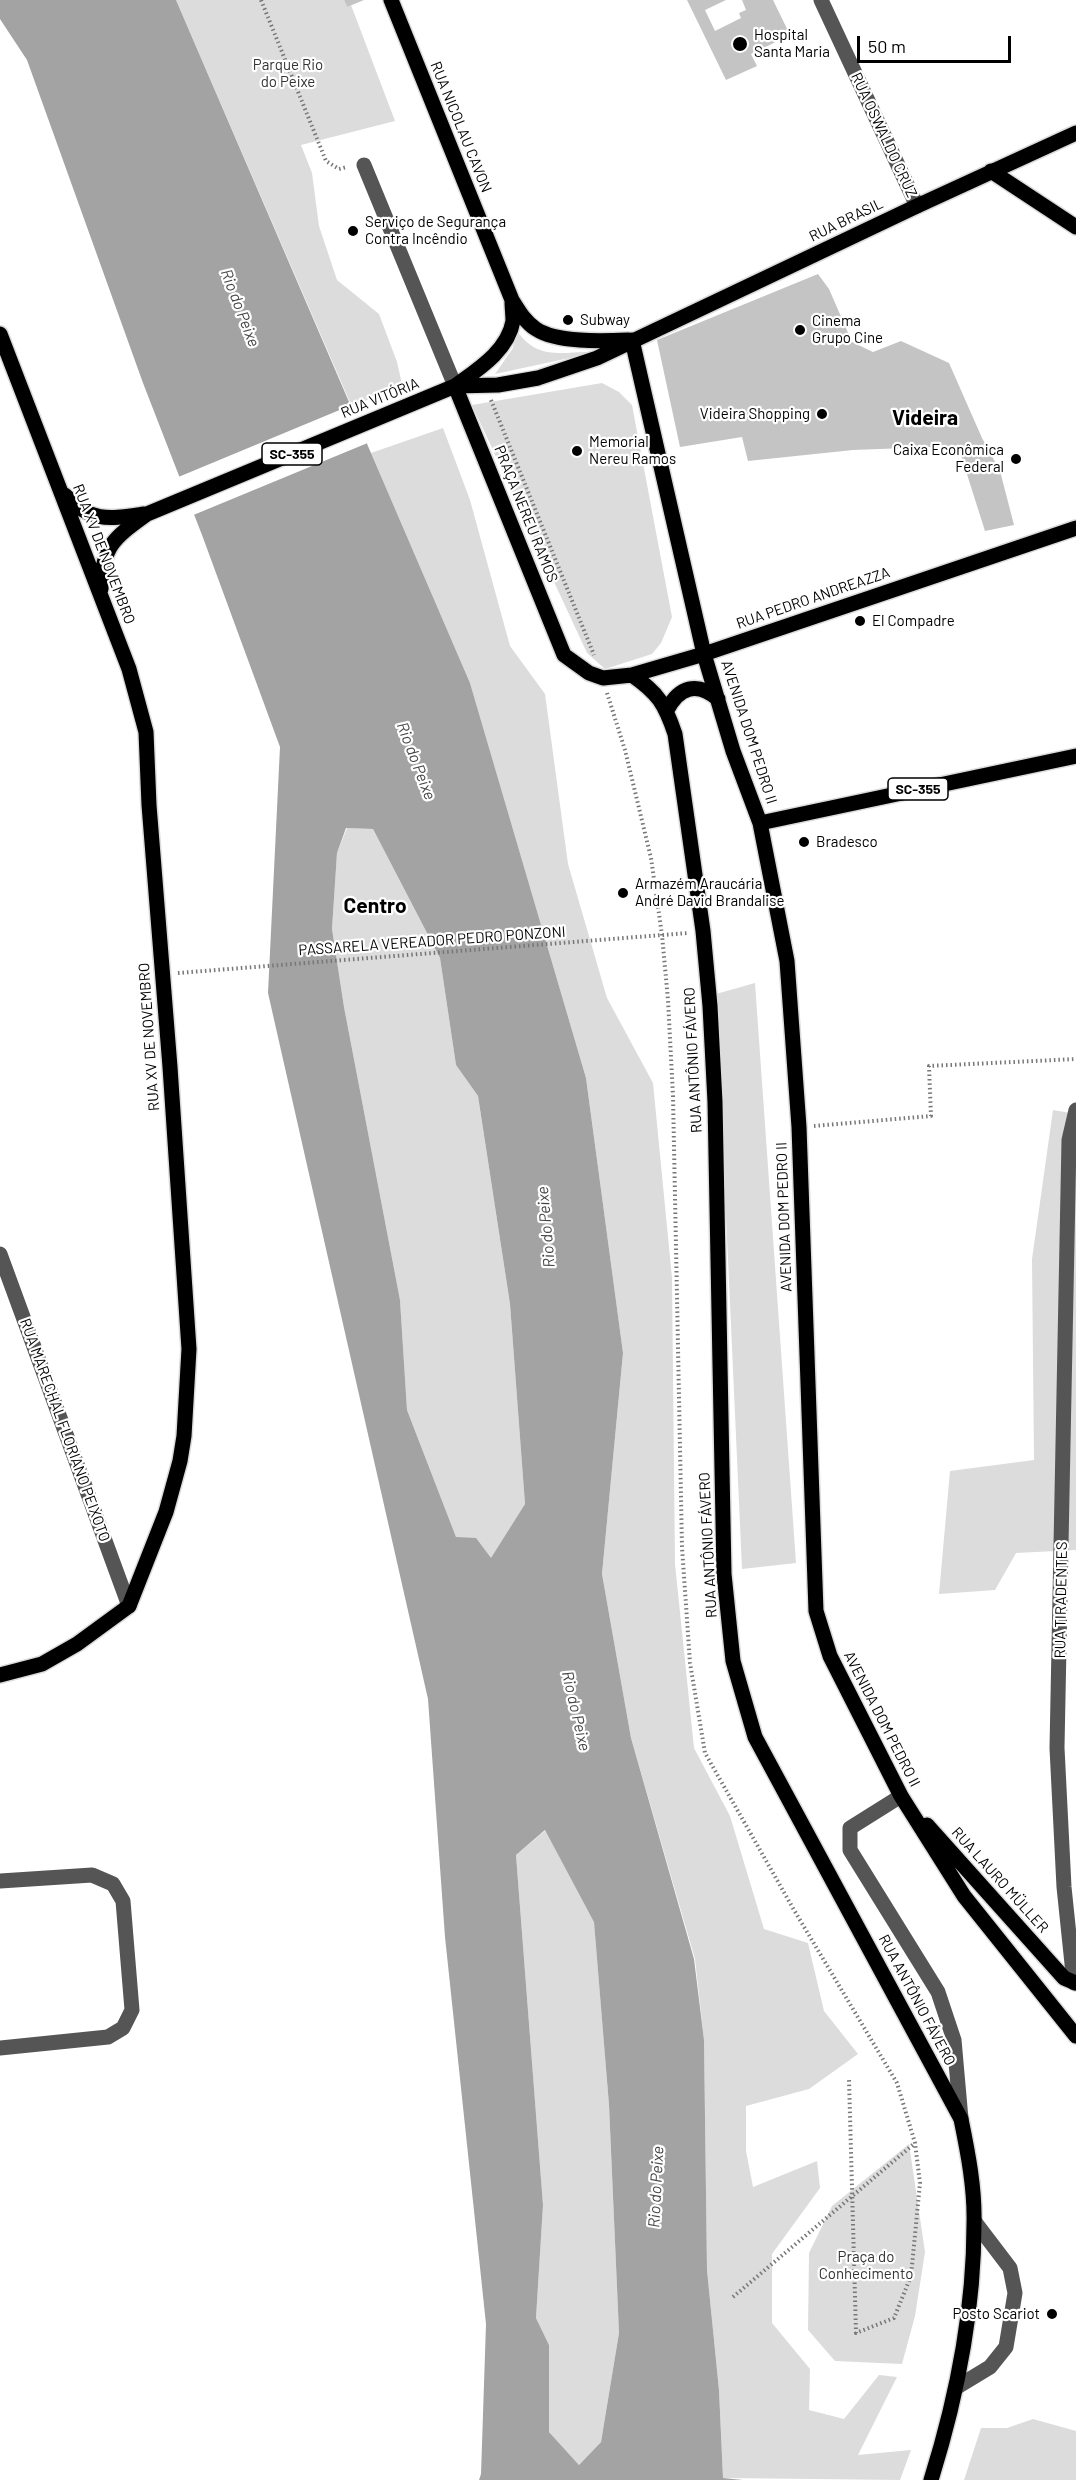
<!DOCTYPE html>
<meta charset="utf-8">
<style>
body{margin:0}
#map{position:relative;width:1076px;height:2480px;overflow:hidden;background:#fff;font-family:Barlow,sans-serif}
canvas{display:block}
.scale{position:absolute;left:857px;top:36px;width:154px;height:27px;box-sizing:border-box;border:3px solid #000;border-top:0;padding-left:8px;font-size:18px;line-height:21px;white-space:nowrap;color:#000;-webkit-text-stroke:4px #fff;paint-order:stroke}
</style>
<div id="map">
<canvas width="1076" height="2480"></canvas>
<div class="scale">50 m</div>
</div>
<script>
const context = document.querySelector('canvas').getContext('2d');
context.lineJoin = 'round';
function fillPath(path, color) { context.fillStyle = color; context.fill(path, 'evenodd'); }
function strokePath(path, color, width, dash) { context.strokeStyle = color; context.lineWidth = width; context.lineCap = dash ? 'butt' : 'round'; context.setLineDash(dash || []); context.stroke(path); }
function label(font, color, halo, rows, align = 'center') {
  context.font = font + ' Barlow,sans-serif'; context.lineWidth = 4.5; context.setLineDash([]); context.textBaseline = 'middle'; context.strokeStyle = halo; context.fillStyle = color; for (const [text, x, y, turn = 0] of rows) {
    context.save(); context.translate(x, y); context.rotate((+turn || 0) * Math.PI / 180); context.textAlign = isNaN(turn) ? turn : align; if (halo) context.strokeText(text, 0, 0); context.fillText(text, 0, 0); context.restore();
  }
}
fillPath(new Path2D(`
 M176,0H344L347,7L351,5L395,121L301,145L312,173L319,226L337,280L379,314L397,362L402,384L352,407Z
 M517,331C536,358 557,353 587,352L588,354L495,374L513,348Z
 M602,383L619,392L632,405L672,617L661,643L652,654L605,669L587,653L472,405Z
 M443,428L470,500L510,646L545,694L568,864L607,998L653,1083L672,1278L675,1564L694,1748L730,1816L764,1929L808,1943L824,2011L858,2054L809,2089L746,2106V2151L753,2187L817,2161L820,2188L772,2254V2323L810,2369L809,2410L844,2419L879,2375L897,2377L858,2455L911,2450L900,2480L723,2478L719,2390L707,2270L704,2040L695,1959L631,1738L602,1574L623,1353L586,1078L470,683L371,453Z
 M347,828L373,829L440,958L456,1065L478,1096L510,1304L525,1504L491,1559L456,1537L407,1410L400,1300L344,1007L332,929L337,853Z
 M755,983L796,1563L742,1569L716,994Z
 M1053,1110L1076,1114V1550L1016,1553L995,1590L939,1594L950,1471L1034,1460L1032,1259Z
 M546,1830L594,1921L609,2105L619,2333L601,2442L579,2465L549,2432V2345L536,2318L543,2205L516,1855Z
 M909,2144L925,2252L915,2316L902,2364L835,2361L808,2330L809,2253L832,2206Z
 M1033,2419L1076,2431V2480H964L981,2428H1007Z`), '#dcdcdc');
fillPath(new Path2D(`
 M0,0H176L470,683L586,1078L623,1353L602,1574L631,1738L694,1959L704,2040L707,2270L719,2390L723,2478L743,2480H479L481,2474L486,2324L445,1937L428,1699L268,993L280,747L202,535L143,383L27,60L0,19ZM346,828L373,829L440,958L456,1065L478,1096L510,1304L525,1504L491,1558L476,1538L456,1537L407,1410L400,1300L344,1007L332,929L337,853ZM545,1830L594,1922L609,2105L619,2333L601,2442L579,2465L549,2432V2345L536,2318L543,2205L516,1855Z`), '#a3a3a3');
fillPath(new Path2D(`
 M354,404L370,442L191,516L176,478Z`), '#fff');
fillPath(new Path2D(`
 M344,0H364L347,7Z
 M687,0H726L705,10L715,31L741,18L739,13L746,10L742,0H773L790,35L751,54L757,66L726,80Z
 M818,274L829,289L852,342L873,352L901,341L949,363L982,438L1000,471L1014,525L985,531L958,446L853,450L748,461L742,437L680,447L657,340Z`), '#c4c4c4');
const major = new Path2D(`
 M391,0L512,300C519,311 525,322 536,329C557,343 603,341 629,340
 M991,171L1076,227
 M0,334L129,669L146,732L149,805L170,1067L189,1349L184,1436L180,1461L166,1512L129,1606L77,1644L42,1664L0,1675
 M632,340L704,654L733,751L760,823L787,961L799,1127L816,1611L830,1656L901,1796L964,1896L1076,2036
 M455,386L564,655L589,673L603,678L632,675L704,654L1076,528
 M455,386C477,370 508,351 513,321C513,315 512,308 512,302
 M65,495C91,523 109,519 144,514
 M101,589C102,546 114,538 147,514L455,386L498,385L538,378L597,358L917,206L1076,133
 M632,675C658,693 665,704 675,734L703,931L710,1006L715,1102L724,1574L733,1661L755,1737L961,2119C968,2153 975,2189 974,2224C974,2311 957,2397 931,2480
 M667,710C679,687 697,681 718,699
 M760,823L1076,756
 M927,1825L1064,1978L1076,1983`);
strokePath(major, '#dbdbdb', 18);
strokePath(new Path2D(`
 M261,0L326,161L339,169L347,167
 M491,400L594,655
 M607,693L625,750L651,858L662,935L668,1000L673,1096L682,1547L690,1663L705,1753L794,1910L897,2083L915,2143L920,2183L911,2276L894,2318L856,2333L849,2079
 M178,973L688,933
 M814,1126L931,1116L929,1066L1076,1059
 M733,2297L915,2143`), '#777', 4, [1.5, 3]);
strokePath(new Path2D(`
 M821,0L917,206
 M364,165L455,386
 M0,1254L129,1606
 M901,1796L850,1828V1850L938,1992L954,2040L961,2119
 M0,1881L92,1875L113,1884L123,1901L132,2010L123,2028L108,2037L0,2048
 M1074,1983L1064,1887L1057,1748L1069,1140L1076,1110
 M957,2387L990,2367L1006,2347L1015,2293L1010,2268L975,2222`), '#555', 15);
strokePath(major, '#000', 15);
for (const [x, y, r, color] of [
 [740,44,8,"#000"],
 [353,231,6,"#000"],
 [568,320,6,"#000"],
 [800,330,6,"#000"],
 [822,414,6,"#000"],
 [577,451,6,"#000"],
 [1016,459,6,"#000"],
 [860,621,6,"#000"],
 [804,842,6,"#000"],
 [623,893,6,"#000"],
 [1052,2314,6,"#000"]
]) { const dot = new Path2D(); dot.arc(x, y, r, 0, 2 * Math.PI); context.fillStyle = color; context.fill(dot); strokePath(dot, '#fff', 2); }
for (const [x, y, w] of [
 [292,454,60],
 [918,789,60]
]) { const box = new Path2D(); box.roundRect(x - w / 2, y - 11, w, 22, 4.5); context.fillStyle = '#fff'; context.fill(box); strokePath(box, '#000', 1.5); }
label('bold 14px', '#000', null, [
 ["SC-355",292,454],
 ["SC-355",918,789]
]);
label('15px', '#000', '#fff', [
 ["Hospital",754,35],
 ["Santa Maria",754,52],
 ["Serviço de Segurança",365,222],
 ["Contra Incêndio",365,239],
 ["Subway",580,320],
 ["Cinema",812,321],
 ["Grupo Cine",812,338],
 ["Videira Shopping",810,414,"right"],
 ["Memorial",589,442],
 ["Nereu Ramos",589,459],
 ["Caixa Econômica",1004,450,"right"],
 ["Federal",1004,467,"right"],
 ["El Compadre",872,621],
 ["Bradesco",816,842],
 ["Armazém Araucária",635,884],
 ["André David Brandalise",635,901],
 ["Posto Scariot",1040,2314,"right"]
], 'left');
label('15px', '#333', '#fff', [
 ["Parque Rio",288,65],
 ["do Peixe",288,82],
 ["Praça do",866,2257],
 ["Conhecimento",866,2274]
]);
label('15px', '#000', '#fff', [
 ["RUA NICOLAU CAVON",461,127,68],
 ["RUA OSWALDO CRUZ",884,135,65],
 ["RUA BRASIL",846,220,-26],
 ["RUA VITÓRIA",380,398,-22],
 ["PRAÇA NEREU RAMOS",526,514,68],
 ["RUA XV DE NOVEMBRO",104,554,69],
 ["RUA PEDRO ANDREAZZA",813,598,-19],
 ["AVENIDA DOM PEDRO II",749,732,72],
 ["PASSARELA VEREADOR PEDRO PONZONI",432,941,-4],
 ["RUA XV DE NOVEMBRO",149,1037,-94],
 ["RUA ANTÔNIO FÁVERO",693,1060,-93],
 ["AVENIDA DOM PEDRO II",784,1217,-92],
 ["RUA MARECHAL FLORIANO PEIXOTO",65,1430,70],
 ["RUA ANTÔNIO FÁVERO",708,1545,-93],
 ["RUA TIRADENTES",1061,1600,-89],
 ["AVENIDA DOM PEDRO II",882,1719,63],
 ["RUA LAURO MÜLLER",1000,1880,48],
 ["RUA ANTÔNIO FÁVERO",917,2000,62]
]);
label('italic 16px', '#444', '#fff', [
 ["Rio do Peixe",240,308,69],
 ["Rio do Peixe",416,761,69],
 ["Rio do Peixe",546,1227,-95],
 ["Rio do Peixe",576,1711,77],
 ["Rio do Peixe",656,2187,-87]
]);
label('bold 21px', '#000', '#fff', [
 ["Videira",925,418],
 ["Centro",375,906]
]);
</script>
